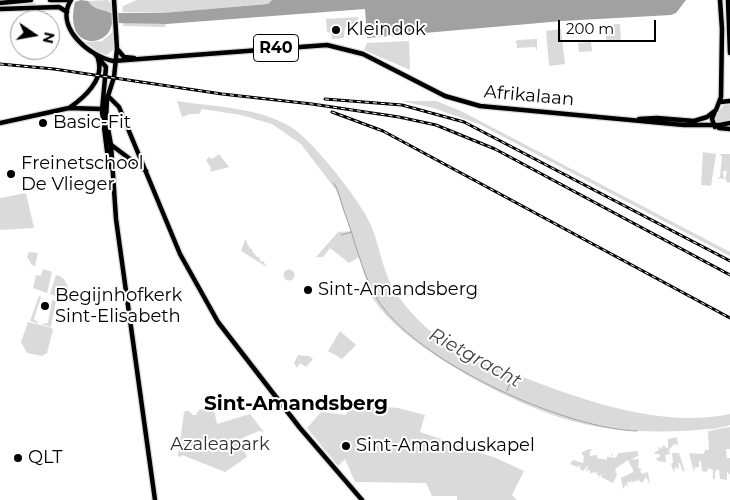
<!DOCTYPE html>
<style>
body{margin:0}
#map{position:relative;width:730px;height:500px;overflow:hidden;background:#fff;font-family:Montserrat,sans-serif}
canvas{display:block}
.north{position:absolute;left:10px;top:10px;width:50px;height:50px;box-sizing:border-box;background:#fff;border:1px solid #999;border-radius:50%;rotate:102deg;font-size:14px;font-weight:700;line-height:20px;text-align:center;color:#000}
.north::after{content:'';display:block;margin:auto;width:18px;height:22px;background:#000;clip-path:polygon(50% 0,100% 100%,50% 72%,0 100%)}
.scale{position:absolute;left:558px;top:20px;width:98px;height:22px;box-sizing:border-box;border:2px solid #000;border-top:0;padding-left:6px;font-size:15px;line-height:18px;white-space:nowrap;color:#000;-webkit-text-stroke:4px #fff;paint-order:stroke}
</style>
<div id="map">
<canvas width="730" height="500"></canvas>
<div class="north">N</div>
<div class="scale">200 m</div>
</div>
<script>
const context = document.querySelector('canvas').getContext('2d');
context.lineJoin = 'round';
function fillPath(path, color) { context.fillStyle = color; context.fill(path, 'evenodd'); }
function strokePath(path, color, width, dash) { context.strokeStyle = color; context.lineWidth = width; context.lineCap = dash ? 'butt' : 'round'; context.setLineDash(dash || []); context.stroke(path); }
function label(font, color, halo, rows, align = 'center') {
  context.font = font + ' Montserrat,sans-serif'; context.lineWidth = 4; context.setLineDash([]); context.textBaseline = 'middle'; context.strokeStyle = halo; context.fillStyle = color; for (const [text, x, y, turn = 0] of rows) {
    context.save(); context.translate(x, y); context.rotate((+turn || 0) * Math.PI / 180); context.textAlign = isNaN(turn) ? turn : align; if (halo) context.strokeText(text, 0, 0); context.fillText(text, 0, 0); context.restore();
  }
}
fillPath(new Path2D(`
 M108,0L112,5L111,13C103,9 95,11 88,1Z
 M137,0H272L268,4L162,13L122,12L123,6Z
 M34,2L37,6L0,7V4Z
 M358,17L359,26L345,27L344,38L332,39L331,33L327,32L326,19Z
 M123,23L166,24L165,27L123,26Z
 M620,24L621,40L606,41V25Z
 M561,29L565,64L549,66L546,31Z
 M115,30L114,49L107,55L100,53L85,42L102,41Z
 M537,39V51L535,47L517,48V43H515L517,40Z
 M409,41L410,70L364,50L367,43Z
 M591,42L592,51L579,52L578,43Z
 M177,101C214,107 258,107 291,127C313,141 359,199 370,223C380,245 382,272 396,293C412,317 437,339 462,354C478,364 497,367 515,374C578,399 662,429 730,414V425C719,429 708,429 696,430C655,433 616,432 576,422C519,408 406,349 374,300C370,294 362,266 359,257L349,263L330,248L323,257H316L338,232L351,231L336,190L301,144L272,124L241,115L202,109L199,114H190L182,117Z
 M401,101H436L461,111L730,252V256L479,124L433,108Z
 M728,104L730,105V119L725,123H716L715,116L724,105Z
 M703,152L716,154L711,186L701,185Z
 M219,154L229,167L210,172L211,168L206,160L209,157L212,159Z
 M719,154H730V182L728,183L725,179L727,171H723L724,179L717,178L720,177L722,156Z
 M26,193L34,228L0,230V198Z
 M245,240L247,241V244L251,249H253L252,251L257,257H259L261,262L263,261L267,267L241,251Z
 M29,252L38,253L35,266L32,265L27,257Z
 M43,269L52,272L47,293L33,288L36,275L41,276Z
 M283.5 275a5.5 5.5 0 1 1 11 0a5.5 5.5 0 1 1-11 0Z
 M56,275C64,276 69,285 68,293L59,297L50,294Z
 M39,296L41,297L34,319L39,324L30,321Z
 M52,300L56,301L51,327L41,324L48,323Z
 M28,322L52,328L53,330L47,353L42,356L27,353L21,342Z
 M340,331L356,345L342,359L328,351Z
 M298,355L309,356L313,359L306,367L300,363L297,368L294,363Z
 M351,404L398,408L425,415L420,432L496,458L524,471L512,495L517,500H457V496H432L426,483L355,482L345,459L338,466L307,428L321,412L346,415L349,409H351Z
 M213,406L217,424L250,414L264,432L259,431L240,439L247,457L225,472L182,455L181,457L178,456L184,412L188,410L193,415H196L199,410Z
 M730,427V449H726L727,458H730V475L727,472V480L720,479L719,469L715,471V479H713V470L708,468L707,472L702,471L701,461H699V467H695L694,472L689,453L704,454L705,450H709L708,431Z
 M677,437L678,445L674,444L669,450L670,454L665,455L666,462L658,461L656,458L660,457L659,454H655V452L659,450L658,446L661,449L663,445L668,449V439Z
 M589,449H593L590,451V456L597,455V458L607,460V457H611V454L613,453L611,457L615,458L619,453L639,451L637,453L639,455L631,460L639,459L638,468L642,469L640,471L642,474L648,472L650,485L646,477L642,483L638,479V482L635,480L634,483L631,480L632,486L631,482H627L628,488L626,484L623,489L621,478L633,472L635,474L628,460L615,469L617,475L613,483L601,477L602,473L598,479L599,475H597V472L594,474L595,471L591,474L589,469L586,472L588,465L583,471L580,469V465L578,467L570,464L573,460L583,463L584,456L581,453Z
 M672,453H679L685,472L682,470L680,463H678L679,469L675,467L674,473L671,464L673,463Z`), '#dadada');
fillPath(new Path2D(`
 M81,0L88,1C95,11 103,9 111,13H162L268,4L272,0H686L676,13L671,15L562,21L367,38L365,9L166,24L112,23C109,49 63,51 75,2Z`), '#a1a1a1');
strokePath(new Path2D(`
 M334,183C339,191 341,202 344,211C355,239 361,271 376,297C413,361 565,429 637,431
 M341,235L352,232
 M507,391L510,383`), '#a1a1a1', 1);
const major = new Path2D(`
 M50,0H70
 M71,0C54,27 89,56 113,61L327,45L363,54L445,96L480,106L684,125H720L730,123
 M114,0L117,49L114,77L107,99L106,118L111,145L116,219L155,500
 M728,0L730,53
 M0,3L31,0
 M0,9L59,7L67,12
 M118,50L124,57L134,58
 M95,54L106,67L102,111L109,167
 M108,96L119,107L180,254L218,322L300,428L362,500
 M720,102L730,101
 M69,108C84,98 105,79 98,59
 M639,119L657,118L694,121L707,117L716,110L721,97L722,29L720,0
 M0,123L69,108L102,109
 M715,127L712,119L715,111
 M719,128L730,129
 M110,144L146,171`);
strokePath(major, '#dbdbdb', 7);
strokePath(major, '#000', 4.5);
const rail = new Path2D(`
 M0,64L54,69L222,94L312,104L399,117L436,125L495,149L730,275
 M325,99L402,105L464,122L730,261
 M332,112L383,131L730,318`);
strokePath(rail, '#000', 3);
strokePath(rail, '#fff', 1, [4]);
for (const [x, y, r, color] of [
 [336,30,5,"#000"],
 [43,123,5,"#000"],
 [11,174,5,"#000"],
 [308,290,5,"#000"],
 [45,306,5,"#000"],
 [346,446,5,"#000"],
 [18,458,5,"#000"]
]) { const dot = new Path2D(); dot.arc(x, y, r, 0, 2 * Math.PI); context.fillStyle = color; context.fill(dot); strokePath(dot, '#fff', 2); }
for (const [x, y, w] of [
 [276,48,45]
]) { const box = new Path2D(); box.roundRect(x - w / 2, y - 13.5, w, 27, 4); context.fillStyle = '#fff'; context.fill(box); strokePath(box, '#000', 1); }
label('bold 16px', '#000', null, [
 ["R40",276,48]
]);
label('18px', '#000', '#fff', [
 ["Kleindok",346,30],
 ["Basic-Fit",53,123],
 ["Freinetschool",21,164],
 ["De Vlieger",21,185],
 ["Sint-Amandsberg",318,290],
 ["Begijnhofkerk",55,296],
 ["Sint-Elisabeth",55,317],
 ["Sint-Amanduskapel",356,446],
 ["QLT",28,458]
], 'left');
label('18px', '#000', '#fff', [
 ["Afrikalaan",529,96,5]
]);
label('18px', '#313131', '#fff', [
 ["Azaleapark",220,445]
]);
label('italic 19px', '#424242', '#fff', [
 ["Rietgracht",475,358,29]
]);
label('bold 20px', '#000', '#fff', [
 ["Sint-Amandsberg",296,404]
]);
</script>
